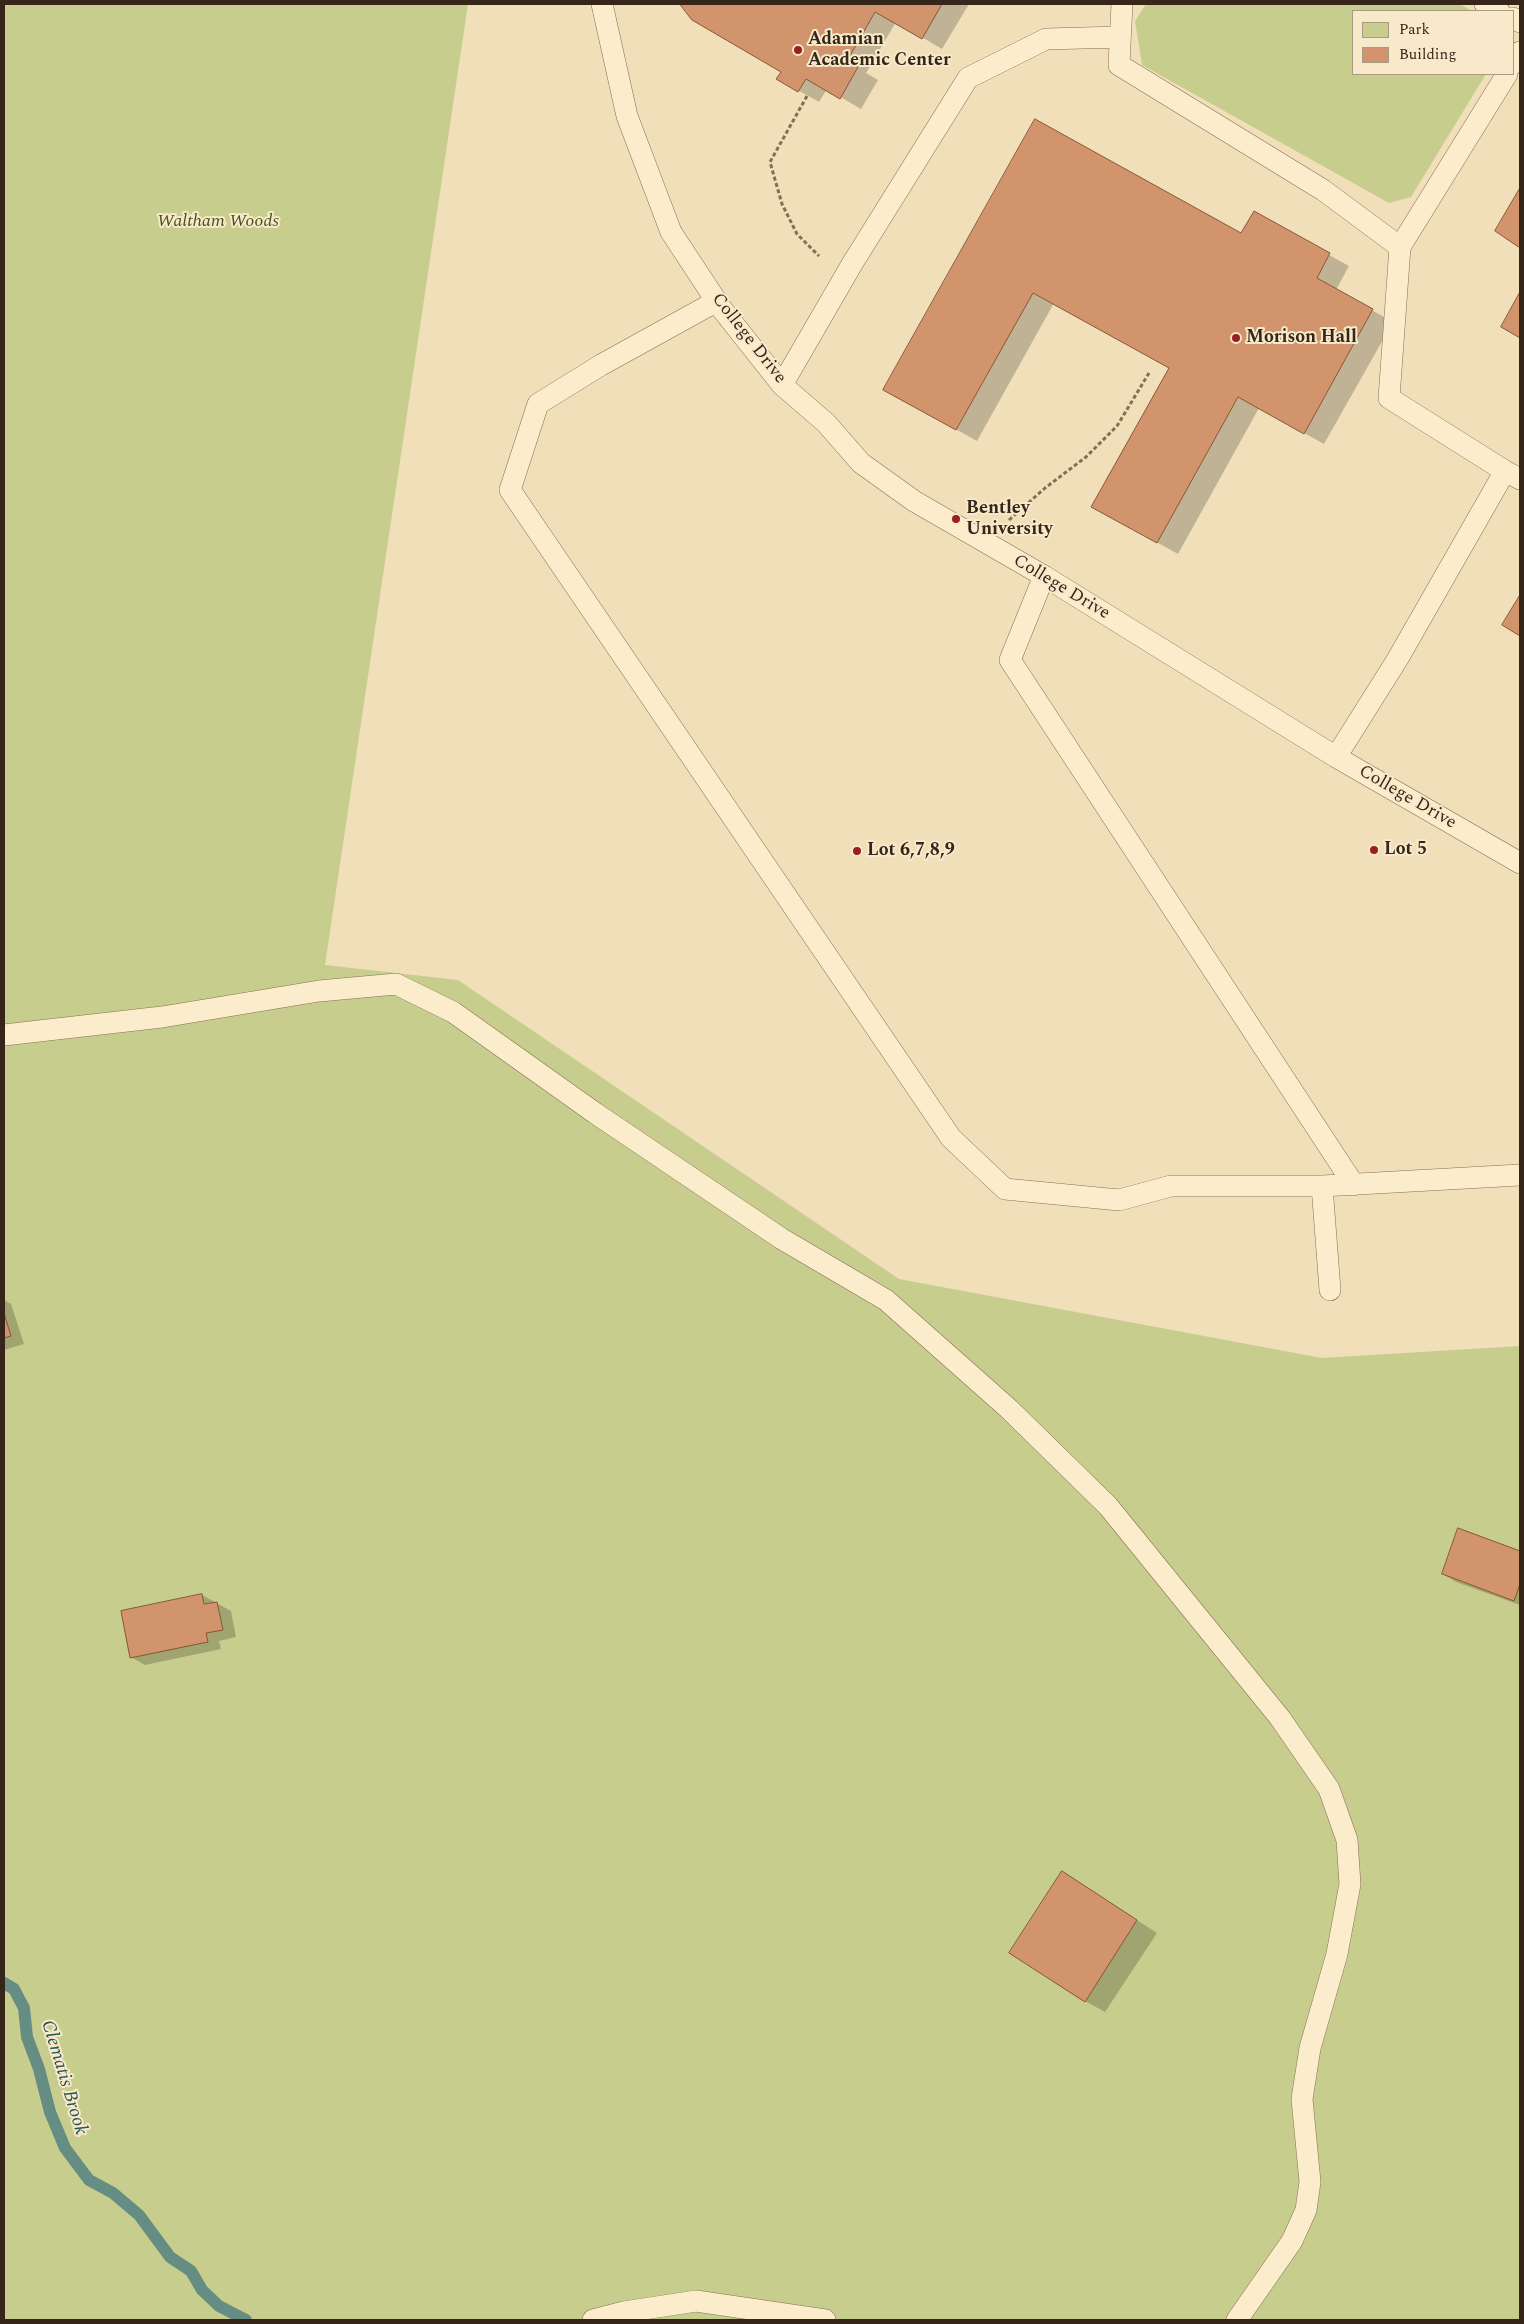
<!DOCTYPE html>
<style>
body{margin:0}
#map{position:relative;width:1524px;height:2324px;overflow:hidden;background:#f0dfb9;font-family:Spectral,serif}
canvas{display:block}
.frame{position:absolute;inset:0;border:5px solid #352619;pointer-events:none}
.legend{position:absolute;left:1352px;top:10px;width:162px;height:65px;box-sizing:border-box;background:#f7e9c9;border:1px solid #a99b83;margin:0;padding:6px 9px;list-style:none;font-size:15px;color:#352619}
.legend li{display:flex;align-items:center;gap:10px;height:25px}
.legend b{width:25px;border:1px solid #a99b83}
</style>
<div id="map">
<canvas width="1524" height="2324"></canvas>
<div class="frame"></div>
<ul class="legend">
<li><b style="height:14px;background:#c7ce8d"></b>Park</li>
<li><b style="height:14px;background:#d1946c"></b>Building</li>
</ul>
</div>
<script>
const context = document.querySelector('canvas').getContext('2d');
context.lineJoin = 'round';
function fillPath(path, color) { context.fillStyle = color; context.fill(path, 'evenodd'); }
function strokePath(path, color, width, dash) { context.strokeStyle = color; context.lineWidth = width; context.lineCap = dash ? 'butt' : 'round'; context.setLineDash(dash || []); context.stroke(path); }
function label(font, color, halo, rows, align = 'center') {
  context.font = font + ' Spectral,serif'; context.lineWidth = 4; context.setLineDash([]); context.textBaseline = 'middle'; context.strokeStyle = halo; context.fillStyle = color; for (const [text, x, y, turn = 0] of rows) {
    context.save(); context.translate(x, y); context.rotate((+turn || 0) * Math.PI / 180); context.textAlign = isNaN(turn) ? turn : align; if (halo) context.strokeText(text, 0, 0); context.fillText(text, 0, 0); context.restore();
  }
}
fillPath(new Path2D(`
 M4,4H468L325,965L458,980L899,1279L1322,1358L1520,1346V2320H4Z
 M1146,4H1460L1472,11H1353V74H1486L1411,197L1389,203L1142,65L1135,21Z`), '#c7ce8d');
fillPath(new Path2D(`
 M681,4H969L942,49L896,22L866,73L878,80L861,109L827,89L819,102L778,79L783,71L693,19Z
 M1035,121L1242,235L1254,213L1329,255L1349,266L1336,290L1393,322L1324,444L1259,408L1178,554L1113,518L1170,368L1054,303L977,441L905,401Z
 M1520,190V246L1497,231Z
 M4,1300L11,1304L24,1344L4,1350Z
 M1459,1530L1520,1552V1605L1456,1582L1443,1574Z
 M202,1595L231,1611L236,1637L219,1641L221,1649L145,1665L131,1657Z
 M1083,1885L1157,1933L1105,2012L1085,2001Z`), '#0003');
strokePath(new Path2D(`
 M4,1983L14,1989L24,2008L27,2037L39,2069L50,2112L65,2148L89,2180L113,2193L139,2215L170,2257L191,2271L202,2290L219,2306L246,2320`), '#668d83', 12);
const building = new Path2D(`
 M680,4H942L922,39L875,12L847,61L858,67L840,99L806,79L798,92L776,79L781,72L692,20Z
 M1035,119L1241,233L1254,211L1330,253L1317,278L1373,309L1304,434L1238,397L1157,543L1091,507L1169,368L1033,293L956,430L883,390Z
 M1520,188V248L1495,231Z
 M1520,292V338L1501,327Z
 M1520,595V636L1502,625Z
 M4,1313L11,1336L4,1338Z
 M1458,1528L1520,1551V1584L1514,1601L1442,1574Z
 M202,1594L204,1604L217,1602L223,1630L206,1633L208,1642L130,1658L121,1611Z
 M1062,1871L1137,1920L1085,2002L1009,1953Z`);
fillPath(building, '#d1946c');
strokePath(building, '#875637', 1);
const service = new Path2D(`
 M602,4L627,116L671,232L721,308L782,385L826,423L861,463L914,501L1044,576L1336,757L1520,863
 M1122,4L1119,65L1323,190L1400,247
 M1485,4L1499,11
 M1513,18L1520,22
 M1513,64L1520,52
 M717,301L601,365L538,404L510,490L951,1138L1005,1189L1119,1200L1171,1186H1322L1520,1175
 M782,385L852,264L968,78L1046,39L1120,37
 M1505,471L1389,398L1400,247L1507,74
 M1044,576L1010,660L1354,1185
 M1336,757L1397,660L1505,471L1520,479
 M4,1035L162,1017L319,991L396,984L453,1012L595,1113L782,1239L886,1300L1009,1409L1108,1506L1280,1718L1329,1789L1347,1840L1350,1884L1337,1954L1310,2048L1302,2099L1310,2182L1306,2210L1292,2241L1237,2320
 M1322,1186L1330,1290
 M593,2320L624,2312L696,2301L825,2320`);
strokePath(service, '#876e53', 22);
strokePath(new Path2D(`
 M807,96L770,162L782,204L797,234L819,256
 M1009,520L1045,488L1086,457L1117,426L1149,373`), '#876e53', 3, [4, 2.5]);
strokePath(service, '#fbeccc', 21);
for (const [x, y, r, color] of [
 [798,50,5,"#991f22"],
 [1236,338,5,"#991f22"],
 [956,519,5,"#991f22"],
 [1374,850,5,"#991f22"],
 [857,851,5,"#991f22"]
]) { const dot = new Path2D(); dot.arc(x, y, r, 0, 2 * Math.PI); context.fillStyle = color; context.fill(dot); strokePath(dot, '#f7e9c9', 2); }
label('bold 18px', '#352619', '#f7e9c9', [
 ["Adamian",808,40],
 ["Academic Center",808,61],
 ["Morison Hall",1246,338],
 ["Bentley",966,509],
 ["University",966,530],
 ["Lot 5",1384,850],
 ["Lot 6,7,8,9",867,851]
], 'left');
label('italic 18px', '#46521e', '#f7e9c9', [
 ["Waltham Woods",218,222]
]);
label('18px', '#352619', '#f7e9c9', [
 ["College Drive",748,339,52],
 ["College Drive",1061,588,31],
 ["College Drive",1407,798,30]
]);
label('italic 19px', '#275652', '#f7e9c9', [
 ["Clematis Brook",63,2078,73]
]);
</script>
